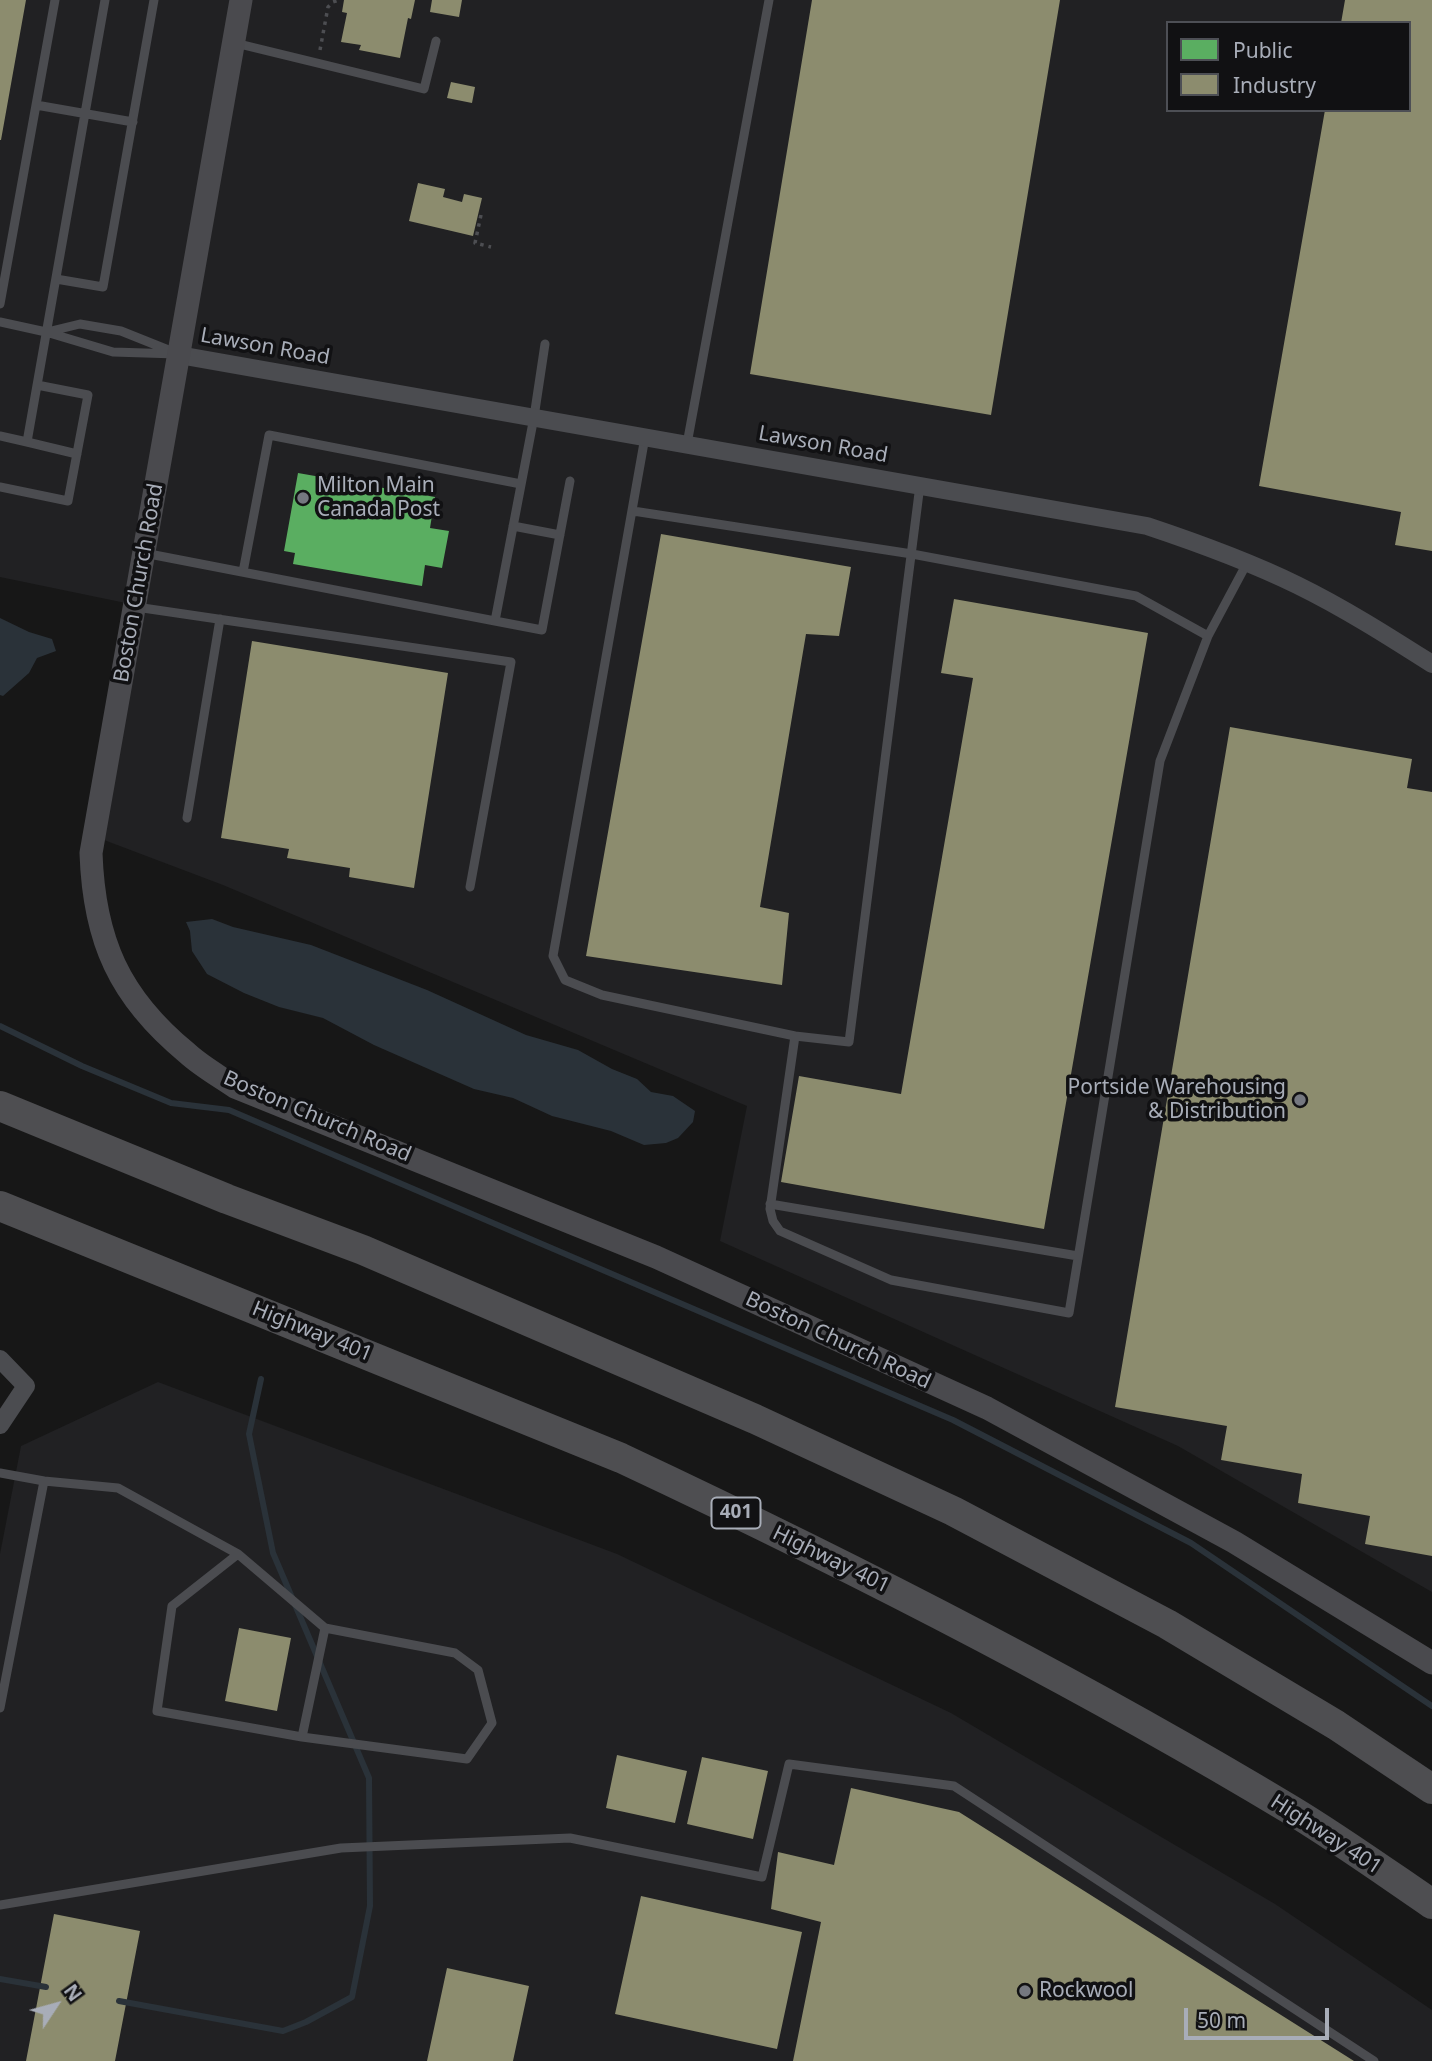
<!DOCTYPE html>
<style>
body{margin:0}
#map{position:relative;width:1432px;height:2061px;overflow:hidden;background:#171717;font-family:"Noto Sans",sans-serif}
canvas{display:block}
.legend{position:absolute;left:1166px;top:21px;width:245px;height:91px;box-sizing:border-box;background:#111113;border:2px solid #4d4f55;margin:0;padding:9px 12px;list-style:none;font-size:21px;color:#a8adb8}
.legend li{display:flex;align-items:center;gap:14px;height:35px}
.legend b{width:35px;border:2px solid #4d4f55}
.north{position:absolute;left:21px;top:1970px;width:70px;height:70px;-webkit-text-stroke:5px #111113;paint-order:stroke;rotate:54deg;font-size:19px;font-weight:700;line-height:28px;text-align:center;color:#a8adb8}
.north::after{content:'';display:block;margin:auto;width:24px;height:32px;background:#a8adb8;clip-path:polygon(50% 0,100% 100%,50% 72%,0 100%)}
.scale{position:absolute;left:1184px;top:2008px;width:145px;height:32px;box-sizing:border-box;border:4px solid #a8adb8;border-top:0;padding-left:9px;font-size:21px;line-height:24px;white-space:nowrap;color:#a8adb8;-webkit-text-stroke:5px #111113;paint-order:stroke}
</style>
<div id="map">
<canvas width="1432" height="2061"></canvas>
<ul class="legend">
<li><b style="height:19px;background:#5aae61"></b>Public</li>
<li><b style="height:19px;background:#8c8c6e"></b>Industry</li>
</ul>
<div class="north">N</div>
<div class="scale">50 m</div>
</div>
<script>
const context = document.querySelector('canvas').getContext('2d');
context.lineJoin = 'round';
function fillPath(path, color) { context.fillStyle = color; context.fill(path, 'evenodd'); }
function strokePath(path, color, width, dash) { context.strokeStyle = color; context.lineWidth = width; context.lineCap = dash ? 'butt' : 'round'; context.setLineDash(dash || []); context.stroke(path); }
function label(font, color, halo, rows, align = 'center') {
  context.font = font + ' "Noto Sans",sans-serif'; context.lineWidth = 7; context.setLineDash([]); context.textBaseline = 'middle'; context.strokeStyle = halo; context.fillStyle = color; for (const [text, x, y, turn = 0] of rows) {
    context.save(); context.translate(x, y); context.rotate((+turn || 0) * Math.PI / 180); context.textAlign = isNaN(turn) ? turn : align; if (halo) context.strokeText(text, 0, 0); context.fillText(text, 0, 0); context.restore();
  }
}
fillPath(new Path2D(`
 M0,0H1432V1592L1178,1446L720,1241L747,1106L223,885L104,840L145,607L0,577ZM1168,23H1409V110H1168Z
 M158,1382L617,1554L951,1713L1275,1904L1432,2010V2061H0V1554L21,1446Z`), '#212123');
fillPath(new Path2D(`
 M0,618L29,632L52,639L56,651L37,658L29,673L3,696L0,695Z
 M212,919L233,927L311,945L427,990L526,1035L578,1050L612,1069L637,1079L651,1092L673,1096L695,1111L693,1122L678,1138L666,1143L644,1145L611,1131L552,1116L513,1098L474,1089L374,1045L323,1018L279,1007L244,993L207,974L192,951L190,931L186,922Z`), '#2a3239');
fillPath(new Path2D(`
 M298,473L435,497L430,528L449,531L442,568L425,565L422,586L293,564L295,553L284,551Z`), '#5aae61');
fillPath(new Path2D(`
 M0,0H26L1,140H0Z
 M344,0H415L411,19L408,18L400,58L359,50L361,45L341,42L347,13L342,12Z
 M432,0H462L459,17L430,12Z
 M812,0H1060L991,415L750,374Z
 M1345,0H1432V551L1395,545L1401,512L1259,486L1325,110H1409V23H1341Z
 M451,82L475,87L472,103L447,98Z
 M418,183L445,189L443,197L462,202L464,194L482,198L473,236L409,221Z
 M661,534L851,567L839,636L806,634L760,907L789,913L782,985L586,956Z
 M954,599L1148,633L1044,1229L781,1182L799,1076L901,1094L973,678L941,673Z
 M252,641L448,673L414,888L349,877L350,868L287,858L289,849L221,838Z
 M1230,727L1412,759L1407,788L1432,792V1556L1365,1544L1370,1516L1298,1503L1302,1474L1221,1460L1227,1426L1115,1407Z
 M239,1628L291,1638L277,1711L225,1701Z
 M617,1755L687,1771L675,1823L606,1808Z
 M702,1757L768,1771L753,1839L687,1824Z
 M851,1788L959,1812L1354,2061H793L821,1922L771,1909L778,1852L834,1865Z
 M641,1896L802,1932L777,2049L615,2014Z
 M54,1914L140,1931L115,2061H26Z
 M447,1968L529,1986L513,2061H427Z`), '#8c8c6e');
strokePath(new Path2D(`
 M0,1026L82,1066L171,1103L229,1110L953,1420L1191,1543L1432,1706
 M0,1979L46,1987
 M119,2001L283,2031L306,2022L352,1997L370,1906L369,1778L273,1553L249,1434L261,1379`), '#2a3239', 6);
strokePath(new Path2D(`
 M320,50L328,7L333,2L339,0
 M481,215L475,243L491,247`), '#4d4e52', 3.5, [3.5, 5]);
strokePath(new Path2D(`
 M235,43L424,89L436,41
 M36,105L133,122
 M56,279L103,287L154,0
 M0,304L55,0
 M0,322L46,332L113,352L177,354
 M47,332L80,324L121,331L171,351
 M0,436L27,442L105,0
 M645,437L553,956L565,980L602,995L795,1036L770,1209L773,1221L780,1231L891,1280L1069,1313L1160,761L1208,636L1247,563
 M27,442L77,454
 M687,444L769,0
 M0,487L68,501L88,395L37,385
 M633,511L912,554L1136,596L1208,636
 M513,526L560,535
 M144,553L495,621L534,417L545,344
 M243,572L269,435L521,484
 M136,607L511,662L470,887
 M495,621L542,630L570,481
 M187,818L220,619
 M795,1036L849,1042L920,485
 M770,1204L1078,1256
 M0,1473L44,1481L118,1488L238,1554L325,1628L302,1737L157,1711L172,1606L238,1554
 M0,1708L44,1481
 M302,1737L467,1759L492,1723L478,1670L455,1653L325,1628
 M0,1905L341,1848L570,1838L762,1877L789,1764L954,1786L1374,2061`), '#4b4c50', 9);
strokePath(new Path2D(`
 M179,355L1147,526C1198,543 1248,561 1297,585C1344,608 1388,636 1432,664
 M0,1359L26,1386L0,1425`), '#4b4c50', 18);
strokePath(new Path2D(`
 M241,0L91,853C94,940 119,997 187,1053C201,1066 219,1076 235,1087L656,1257L987,1408L1234,1542L1432,1663`), '#4a4a4e', 23);
strokePath(new Path2D(`
 M0,1106L227,1199L363,1250L755,1419L953,1511L1167,1624L1336,1725L1432,1789
 M0,1206L621,1458C849,1565 1075,1680 1291,1810C1339,1839 1385,1872 1432,1904`), '#4e4e51', 30);
for (const [x, y, r, color] of [
 [303,498,7,"#757880"],
 [1300,1100,7,"#757880"],
 [1025,1991,7,"#757880"]
]) { const dot = new Path2D(); dot.arc(x, y, r, 0, 2 * Math.PI); context.fillStyle = color; context.fill(dot); strokePath(dot, '#111113', 2.5); }
for (const [x, y, w] of [
 [736,1513,49]
]) { const box = new Path2D(); box.roundRect(x - w / 2, y - 15.5, w, 31, 5); context.fillStyle = '#111113'; context.fill(box); strokePath(box, '#a8adb8', 2); }
label('bold 19px', '#a8adb8', null, [
 ["401",736,1513]
]);
label('21px', '#a8adb8', '#111113', [
 ["Lawson Road",265,347,10],
 ["Lawson Road",823,445,10],
 ["Boston Church Road",139,583,-80],
 ["Boston Church Road",317,1117,23],
 ["Highway 401",312,1332,22],
 ["Boston Church Road",838,1341,25],
 ["Highway 401",831,1560,26],
 ["Highway 401",1326,1835,33]
]);
label('21px', '#a8adb8', '#111113', [
 ["Milton Main",317,486],
 ["Canada Post",317,510],
 ["Portside Warehousing",1286,1088,"right"],
 ["& Distribution",1286,1112,"right"],
 ["Rockwool",1039,1991]
], 'left');
</script>
